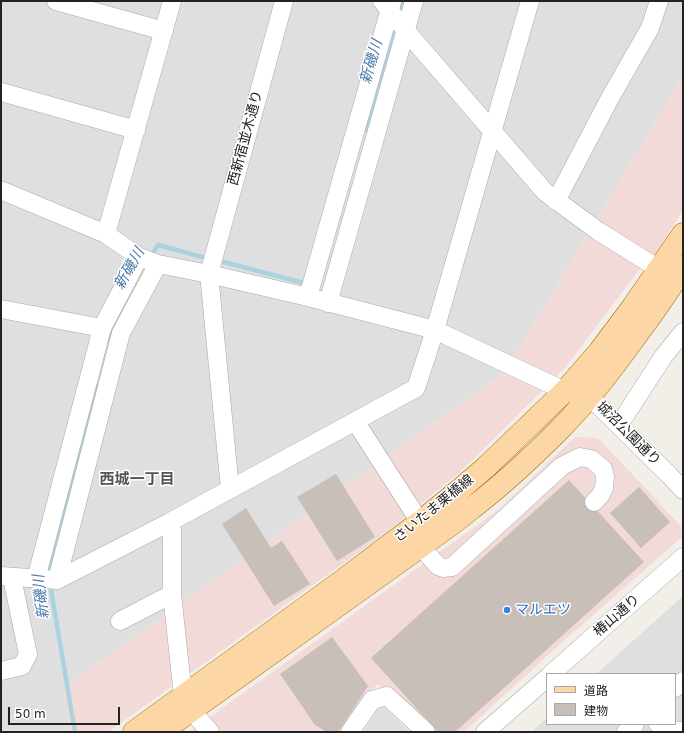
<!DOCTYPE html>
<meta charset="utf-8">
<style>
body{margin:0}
#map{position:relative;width:684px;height:733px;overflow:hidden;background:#f2efe9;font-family:"DejaVu Sans","Noto Sans JP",sans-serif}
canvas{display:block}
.frame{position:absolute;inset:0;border:2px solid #222;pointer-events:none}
.legend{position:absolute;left:546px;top:673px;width:130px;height:52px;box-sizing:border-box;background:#fff;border:1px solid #a7a7a7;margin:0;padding:5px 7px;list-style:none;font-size:12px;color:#222}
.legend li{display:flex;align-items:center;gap:8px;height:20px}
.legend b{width:20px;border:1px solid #a7a7a7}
.scale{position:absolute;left:8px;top:707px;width:112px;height:18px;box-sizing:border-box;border:2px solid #222;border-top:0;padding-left:5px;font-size:12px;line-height:14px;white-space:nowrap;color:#222;-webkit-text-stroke:3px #fff;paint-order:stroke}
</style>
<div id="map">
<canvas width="684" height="733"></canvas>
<div class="frame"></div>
<ul class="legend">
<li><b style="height:5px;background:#fcd6a4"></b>道路</li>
<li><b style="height:11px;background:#c7bfb8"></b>建物</li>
</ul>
<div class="scale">50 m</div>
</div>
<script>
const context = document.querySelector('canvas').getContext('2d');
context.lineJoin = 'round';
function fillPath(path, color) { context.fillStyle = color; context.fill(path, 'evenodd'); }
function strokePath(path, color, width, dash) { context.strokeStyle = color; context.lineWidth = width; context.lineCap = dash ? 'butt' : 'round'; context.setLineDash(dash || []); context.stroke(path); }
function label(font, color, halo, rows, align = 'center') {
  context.font = font + ' "DejaVu Sans","Noto Sans JP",sans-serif'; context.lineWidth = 3; context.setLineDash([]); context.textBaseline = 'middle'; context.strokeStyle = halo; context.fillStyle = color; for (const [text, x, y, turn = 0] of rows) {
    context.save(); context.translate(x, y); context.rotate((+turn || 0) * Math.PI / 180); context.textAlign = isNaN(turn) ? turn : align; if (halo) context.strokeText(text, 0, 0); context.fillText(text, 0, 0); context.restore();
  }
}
fillPath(new Path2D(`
 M1,1H683V76L505,372L63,688L71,732H1Z
 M683,596V732H531L547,718V724H675V674H596Z
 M381,704L410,732H363Z`), '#e0dfdf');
fillPath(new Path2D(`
 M683,76V210L652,259L639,270L565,368L460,472L383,535L108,732H71L63,688L505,372Z
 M575,437L598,438L681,526L682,537L557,647L464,732H434L377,684L344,732H189L497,511Z`), '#f2dad9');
strokePath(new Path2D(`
 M398,15L402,1
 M365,130L395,26
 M150,257L158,245L209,259
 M216,260L308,284
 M108,340L120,312
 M49,575L48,572L96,386
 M50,584L75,732`), '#aad3df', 4.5);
fillPath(new Path2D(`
 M336,474L375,537L337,561L297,497Z
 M569,480L644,562L455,732H438L371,658Z
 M639,487L670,522L641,548L610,513Z
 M246,508L271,548L282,541L310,584L274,606L222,524Z
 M332,637L368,686L338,732H327L315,725L280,674Z`), '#c7bfb8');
const minor = new Path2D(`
 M56,1L164,31
 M382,1L406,31L545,192L598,231L659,269
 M1,92L136,130
 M1,191H3L106,234L139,257L158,264L209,274L308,297L435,330L565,391L590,397L670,476L683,490
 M556,201L610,98L650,28L659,1
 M106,234L172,1
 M308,297L392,2
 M328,303L414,1
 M1,309L102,328
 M355,421L420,522
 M619,425L663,357L683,332
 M231,489L229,479L209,274L284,1
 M170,522L172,531V594L183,696
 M421,547L438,566L443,568L452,567L562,466L580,457L591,459L603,469L605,477L604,488L600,496L594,502
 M1,576L57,580L170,522L416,388L435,330L530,1
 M36,579L102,328L139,257
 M57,580L121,333L158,264
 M120,621L172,594
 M1,671L22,666L28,654L12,578
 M551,674L683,557
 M675,688L683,681
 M191,710L210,732
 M658,724L665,730L683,731
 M350,732L372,700L387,696L426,732
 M485,732L547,678
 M626,732L635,724`);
const major = new Path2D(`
 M134,732L342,581L420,522L457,492L485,468L509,445L565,391L599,352L632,308L683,234
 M161,732L431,539C445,529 459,519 472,508C502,485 531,458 558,431C586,403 610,372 633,340C651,316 668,293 683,267`);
strokePath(minor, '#a9a9a9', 19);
strokePath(major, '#a06b00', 23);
strokePath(minor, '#fff', 18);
strokePath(major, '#fcd6a4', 22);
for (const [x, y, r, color] of [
 [507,610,4,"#3f7fe0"]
]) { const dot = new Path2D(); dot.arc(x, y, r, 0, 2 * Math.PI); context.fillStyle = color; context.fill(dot); strokePath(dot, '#fff', 1.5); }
label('14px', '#222', '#fff', [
 ["西新宿並木通り",246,138,-75],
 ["城沼公園通り",628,434,45],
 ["さいたま栗橋線",434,509,-39],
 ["椿山通り",617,616,-41]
]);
label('14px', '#366cbe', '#fff', [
 ["マルエツ",515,610]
], 'left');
label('italic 15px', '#4a7aab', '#fff', [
 ["新磯川",372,62,-74],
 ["新磯川",130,269,-60],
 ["新磯川",42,597,-97]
]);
label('bold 15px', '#555', '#fff', [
 ["西城一丁目",137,480]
]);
</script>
